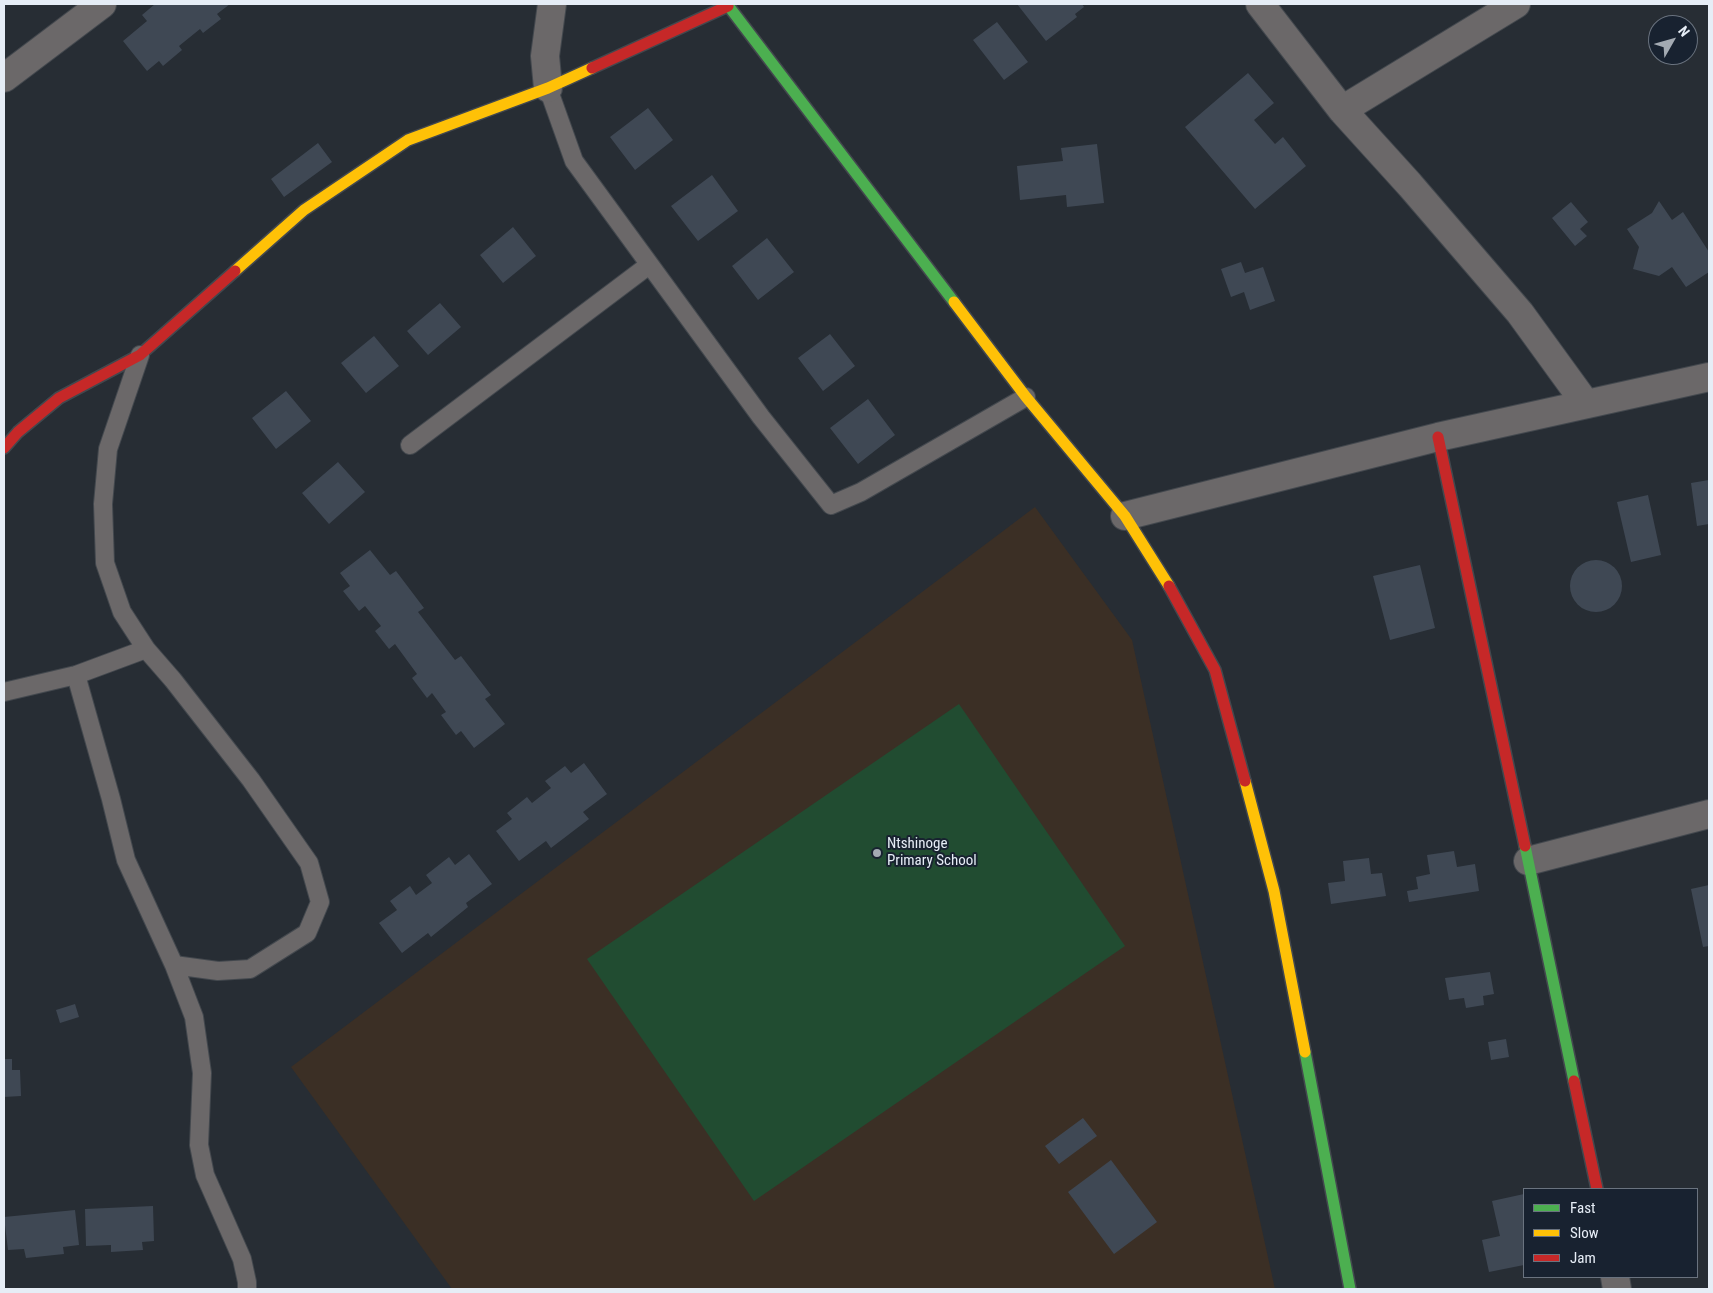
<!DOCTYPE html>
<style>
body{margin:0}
#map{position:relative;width:1713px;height:1293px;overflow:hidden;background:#272d34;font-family:"Roboto Condensed",sans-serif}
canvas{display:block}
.frame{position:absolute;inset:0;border:5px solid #e6edf6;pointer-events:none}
.legend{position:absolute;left:1523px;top:1188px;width:175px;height:90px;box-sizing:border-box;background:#182230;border:1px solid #6a737f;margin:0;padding:6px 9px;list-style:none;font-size:15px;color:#e6edf6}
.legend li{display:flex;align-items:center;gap:10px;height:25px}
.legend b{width:25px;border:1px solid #6a737f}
.north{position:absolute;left:1648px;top:15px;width:50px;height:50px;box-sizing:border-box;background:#182230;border:1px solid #6a737f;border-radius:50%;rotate:52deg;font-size:14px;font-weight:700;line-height:20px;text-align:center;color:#e6edf6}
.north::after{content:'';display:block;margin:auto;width:18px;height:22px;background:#a3aab2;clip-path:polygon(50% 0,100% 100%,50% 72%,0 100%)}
</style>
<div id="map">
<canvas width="1713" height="1293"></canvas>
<div class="frame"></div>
<ul class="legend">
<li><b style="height:6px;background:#4caf50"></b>Fast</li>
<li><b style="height:6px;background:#ffc107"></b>Slow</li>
<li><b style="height:6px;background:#c62828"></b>Jam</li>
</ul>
<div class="north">N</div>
</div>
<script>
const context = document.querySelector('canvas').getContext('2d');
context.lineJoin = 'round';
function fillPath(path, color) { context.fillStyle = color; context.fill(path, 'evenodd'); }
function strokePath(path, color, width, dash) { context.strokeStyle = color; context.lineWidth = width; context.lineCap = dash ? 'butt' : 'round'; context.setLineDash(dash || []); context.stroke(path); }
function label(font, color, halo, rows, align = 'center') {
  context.font = font + ' "Roboto Condensed",sans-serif'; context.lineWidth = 4; context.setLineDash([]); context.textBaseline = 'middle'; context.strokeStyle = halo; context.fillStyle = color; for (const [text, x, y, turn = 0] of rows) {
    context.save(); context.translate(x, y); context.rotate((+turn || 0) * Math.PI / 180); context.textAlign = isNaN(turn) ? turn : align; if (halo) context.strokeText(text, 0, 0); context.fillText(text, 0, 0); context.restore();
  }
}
fillPath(new Path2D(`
 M1035,507L1132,640L1275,1289H452L291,1067Z`), '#3b2f25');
fillPath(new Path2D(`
 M959,704L1125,946L754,1201L587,959Z`), '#214c31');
fillPath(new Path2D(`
 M155,4H230L217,14L221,19L203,33L200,29L179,46L182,50L163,66L159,61L147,71L123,41L147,21L142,15Z
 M1017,4H1082L1084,7L1075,14L1077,17L1046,41Z
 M997,22L1028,62L1004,80L973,40Z
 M1248,73L1274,103L1254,120L1275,144L1283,137L1306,166L1255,209L1185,127Z
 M648,108L673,140L635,170L610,137Z
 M318,143L332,162L284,197L271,179Z
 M1097,144L1104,203L1067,207L1066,195L1020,200L1017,166L1063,161L1061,148Z
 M712,175L738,211L698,241L671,206Z
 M1659,201L1672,220L1683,212L1709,252V272L1686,287L1672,267L1659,276L1633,269L1639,247L1627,229L1652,213Z
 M1571,202L1588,222L1580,229L1587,236L1575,246L1552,218Z
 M513,227L536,256L503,283L480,255Z
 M767,238L794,272L758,300L732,266Z
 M1241,262L1245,273L1263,267L1275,301L1250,310L1244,292L1231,297L1221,269Z
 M440,303L461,327L428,355L407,331Z
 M830,334L855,366L823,391L798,358Z
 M374,336L399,366L366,393L341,363Z
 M286,391L311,421L276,449L252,418Z
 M868,399L895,435L858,464L830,428Z
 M338,462L365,492L329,524L302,493Z
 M1709,480V524L1697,526L1691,483Z
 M1648,495L1661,555L1631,562L1617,502Z
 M370,550L390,575L396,571L424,608L418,612L455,660L461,656L491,695L485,699L505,724L474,748L461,731L456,735L441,715L446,712L432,693L427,698L412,678L417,674L395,644L389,649L375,631L381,626L365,606L359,611L343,591L350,586L340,573Z
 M1570 586a26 26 0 1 1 52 0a26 26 0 1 1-52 0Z
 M1420,565L1435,628L1390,640L1373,576Z
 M584,763L607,794L583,812L589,819L551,848L546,841L519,861L496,831L512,819L507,813L527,797L532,803L551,788L545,781L565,766L571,773Z
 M1454,851L1457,867L1475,864L1479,891L1409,902L1407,891L1418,889L1416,877L1430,874L1427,855Z
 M469,854L492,884L466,903L468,907L431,937L428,933L402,953L379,923L397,910L390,901L410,886L416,895L432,883L426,875L449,857L455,865Z
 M1369,858L1371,874L1382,873L1386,896L1331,904L1328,883L1345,881L1343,861Z
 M1709,885V946L1703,947L1691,889Z
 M1490,972L1494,994L1483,996L1484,1005L1466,1008L1464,998L1449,1000L1445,978Z
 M75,1004L79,1017L60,1023L56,1010Z
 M1506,1039L1509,1057L1491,1060L1488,1042Z
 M4,1059H12V1070H20L21,1096L4,1097Z
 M1083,1118L1097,1136L1059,1164L1045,1146Z
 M1111,1160L1157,1222L1114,1254L1068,1192Z
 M1524,1194V1265L1489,1272L1482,1240L1500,1236L1492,1201Z
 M153,1206L154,1241L142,1242L143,1250L111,1252V1245L86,1246L85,1209Z
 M75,1210L79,1245L63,1247L64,1254L26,1258L24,1249L8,1250L4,1217Z`), '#3f4854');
const lane = new Path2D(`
 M548,88L574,161L761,417L831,505L861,492L1026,397
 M140,355L108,449L103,504L105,563L122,612L146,649L173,680L251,780L309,863L320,902L307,933L250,969L218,971L174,965
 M410,445L649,265
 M76,675L111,799L126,860L174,965L194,1017L202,1073L199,1145L205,1175L242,1259L247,1282V1289
 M4,692L76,675L146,649`);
const street = new Path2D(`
 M1260,4L1342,110L1410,185L1520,313L1586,404
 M4,78L102,4
 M548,88L545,56L552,4
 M1342,110L1516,4
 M1125,516L1438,437L1709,377
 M1528,861L1709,814
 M1615,1277L1617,1289`);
const fast = new Path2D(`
 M727,4L954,302
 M1525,846L1574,1081
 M1305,1052L1350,1289`);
const slow = new Path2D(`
 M235,271L304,210L408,140L548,88L592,68
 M954,302L1026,397L1125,516L1169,586
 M1245,781L1274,891L1305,1052`);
const jam = new Path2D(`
 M592,68L728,6
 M1438,437L1525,846
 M4,448L18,432L59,398L140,355L235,271
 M1169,586L1215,670L1245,781
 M1574,1081L1597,1189`);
strokePath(lane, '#43484e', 20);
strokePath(street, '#43484e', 30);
strokePath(fast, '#43484e', 14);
strokePath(slow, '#43484e', 14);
strokePath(jam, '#43484e', 14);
strokePath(lane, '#6b6869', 18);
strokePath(street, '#6b6869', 28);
strokePath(fast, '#4caf50', 11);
strokePath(slow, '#ffc107', 11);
strokePath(jam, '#c62828', 11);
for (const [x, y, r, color] of [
 [877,853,5,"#a3aab2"]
]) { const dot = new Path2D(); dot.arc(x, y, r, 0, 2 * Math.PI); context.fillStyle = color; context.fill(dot); strokePath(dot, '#182230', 2); }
label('15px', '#e6edf6', '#182230', [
 ["Ntshinoge",887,844],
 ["Primary School",887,861]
], 'left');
</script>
